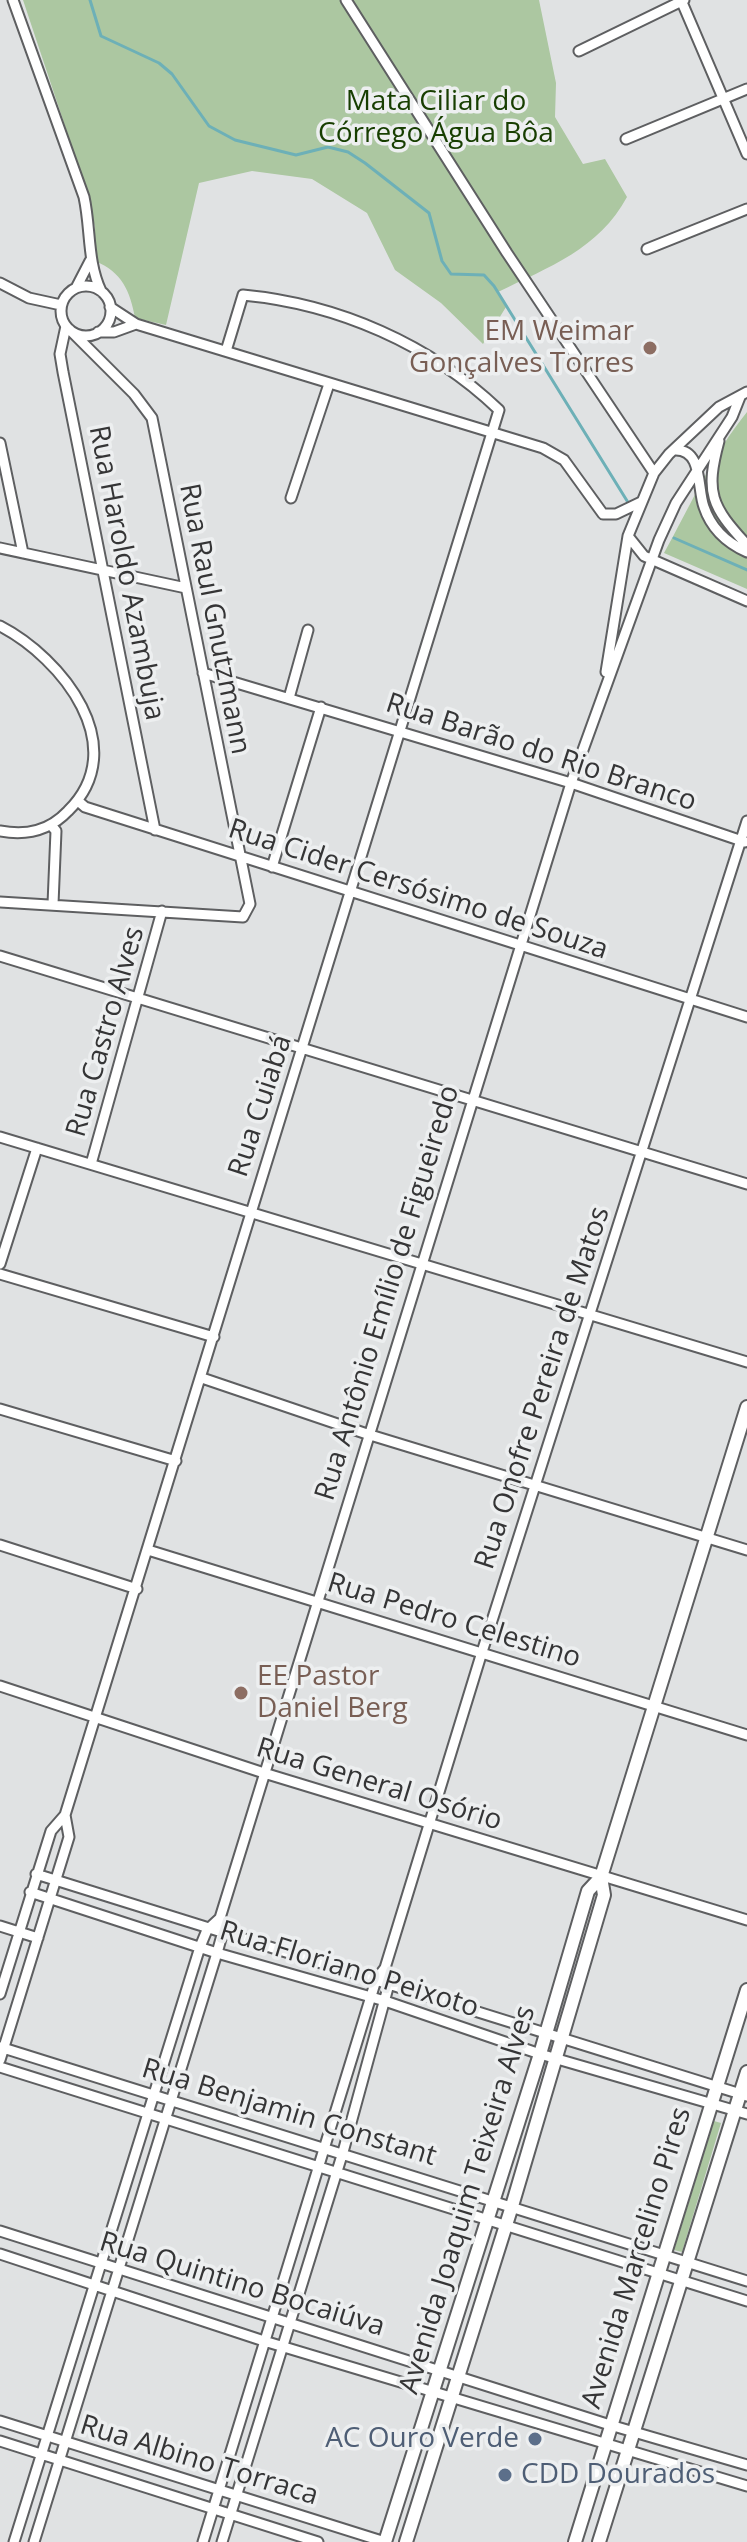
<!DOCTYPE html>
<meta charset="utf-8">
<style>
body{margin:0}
canvas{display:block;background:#e0e2e3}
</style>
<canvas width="747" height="2542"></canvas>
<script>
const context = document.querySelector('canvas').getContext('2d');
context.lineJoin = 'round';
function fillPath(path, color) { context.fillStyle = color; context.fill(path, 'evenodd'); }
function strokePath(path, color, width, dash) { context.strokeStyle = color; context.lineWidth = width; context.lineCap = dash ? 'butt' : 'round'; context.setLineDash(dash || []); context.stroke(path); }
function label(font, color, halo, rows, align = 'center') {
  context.font = font + ' "Open Sans",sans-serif'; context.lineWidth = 7; context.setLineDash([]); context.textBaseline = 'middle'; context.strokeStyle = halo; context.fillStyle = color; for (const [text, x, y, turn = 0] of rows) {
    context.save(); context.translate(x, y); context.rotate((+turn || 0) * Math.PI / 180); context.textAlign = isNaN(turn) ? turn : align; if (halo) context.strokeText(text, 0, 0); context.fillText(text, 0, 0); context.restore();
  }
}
fillPath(new Path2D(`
 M23,0H539L556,83L555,117L583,164L605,159L627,197C599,249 549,267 498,292L506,307L483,344L441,303L395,270L367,213L312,179L252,171L199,183L166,325L135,318C130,291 122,272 95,261V228L89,198Z
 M747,412V589L664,553C691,505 712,455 747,412Z
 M714,2121L721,2123L682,2252L674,2250Z`), '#acc7a1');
strokePath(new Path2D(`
 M90,0L101,36L159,63L172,74L209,126L235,140L296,155L328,147L348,152L365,163L429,213L442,261L451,274L484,275L494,286L629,504
 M674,538L747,570`), '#6db0b7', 3);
const minor = new Path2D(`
 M13,0L84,197C91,229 87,261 101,291
 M346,0L507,253L654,473
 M681,0L747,154
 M579,51L684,0
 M626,139L747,89
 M647,249L747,209
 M0,283L29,298L61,305
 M61 311a25 25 0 1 1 50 0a25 25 0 1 1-50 0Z
 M76,288L90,261
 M110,307L136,324L543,448L564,460L603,514H616L641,502
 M66,326L60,354L63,372L155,830
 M98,332H114L136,324
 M719,441C705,493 711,506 747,545
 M0,443L23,553
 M675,450C703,449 697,488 704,507C711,528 727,543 747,552
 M291,498L329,384
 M628,536L644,556L747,601
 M0,548L186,588
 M0,626C62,658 133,747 68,811C49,831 27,836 0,831
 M606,672L628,536L654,473L669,454L719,407L747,392
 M203,673L571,783L745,842
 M289,698L308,630
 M78,801L85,807L747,1017
 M51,825L56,831L53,904
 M272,867L321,707
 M0,902L243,917L250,904L152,418L134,394L69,329
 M0,956L747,1184
 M0,1137L747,1362
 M91,1164L162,911
 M0,1264L37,1148
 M0,1274L214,1337
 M202,1378L367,1434L747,1550
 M0,1409L176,1461
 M0,1545L137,1589
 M148,1550L747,1735
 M0,1686L264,1773L747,1920
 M36,1874L747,2096
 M30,1892L217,1953L385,2001L540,2054L747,2114
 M0,1926L38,1938
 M0,1994L51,1831L65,1815L499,410C430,344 338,304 243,295L226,351
 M0,2047L747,2281
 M0,2060L69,1837L65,1815
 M0,2067L747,2301
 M0,2231L610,2425L747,2465
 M0,2254L264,2341L747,2486
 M0,2421L385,2542
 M0,2441L318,2542
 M14,2542L200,1947L207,1930L220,1918
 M34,2542L217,1953L222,1935L220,1918L571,783L659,540L676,503L732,417L740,397
 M203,2542L376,1980L385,1968L482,1652L747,821
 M222,2542L343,2152L389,1984L385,1968`);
const major = new Path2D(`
 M385,2542L540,2054L588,1891L601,1877
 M406,2542L512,2206L604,1895L601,1877L747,1407
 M575,2542L747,1990
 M599,2542L747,2072`);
strokePath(minor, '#5e5f61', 13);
strokePath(major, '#5e5f61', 16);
strokePath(minor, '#fff', 9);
strokePath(major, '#fff', 12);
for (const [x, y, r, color] of [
 [650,348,8,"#8d6e63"],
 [241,1693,8,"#8d6e63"],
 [535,2439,8,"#5c6f8a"],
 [505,2475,8,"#5c6f8a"]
]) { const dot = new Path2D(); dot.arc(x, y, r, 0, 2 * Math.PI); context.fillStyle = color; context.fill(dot); strokePath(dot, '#edeff0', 3); }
label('28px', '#173e00', '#edeff0', [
 ["Mata Ciliar do",436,102],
 ["Córrego Água Bôa",436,134]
]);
label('28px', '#785e54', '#edeff0', [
 ["EM Weimar",634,332],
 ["Gonçalves Torres",634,364],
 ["EE Pastor",257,1677,"left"],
 ["Daniel Berg",257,1709,"left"]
], 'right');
label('28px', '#353536', '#edeff0', [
 ["Rua Haroldo Azambuja",126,573,79],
 ["Rua Raul Gnutzmann",214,619,79],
 ["Rua Barão do Rio Branco",541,753,18],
 ["Rua Cider Cersósimo de Souza",418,890,18],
 ["Rua Castro Alves",106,1032,-74],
 ["Rua Cuiabá",261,1106,-72],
 ["Rua Antônio Emílio de Figueiredo",388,1293,-73],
 ["Rua Onofre Pereira de Matos",543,1388,-72],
 ["Rua Pedro Celestino",454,1621,17],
 ["Rua General Osório",379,1785,17],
 ["Rua Floriano Peixoto",349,1970,17],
 ["Rua Benjamin Constant",289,2113,17],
 ["Avenida Joaquim Teixeira Alves",468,2200,-73],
 ["Avenida Marcelino Pires",637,2258,-73],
 ["Rua Quintino Bocaiúva",242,2285,17],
 ["Rua Albino Torraca",199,2461,17]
]);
label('28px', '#4e5e75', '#edeff0', [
 ["AC Ouro Verde",519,2439],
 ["CDD Dourados",521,2475,"left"]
], 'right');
</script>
